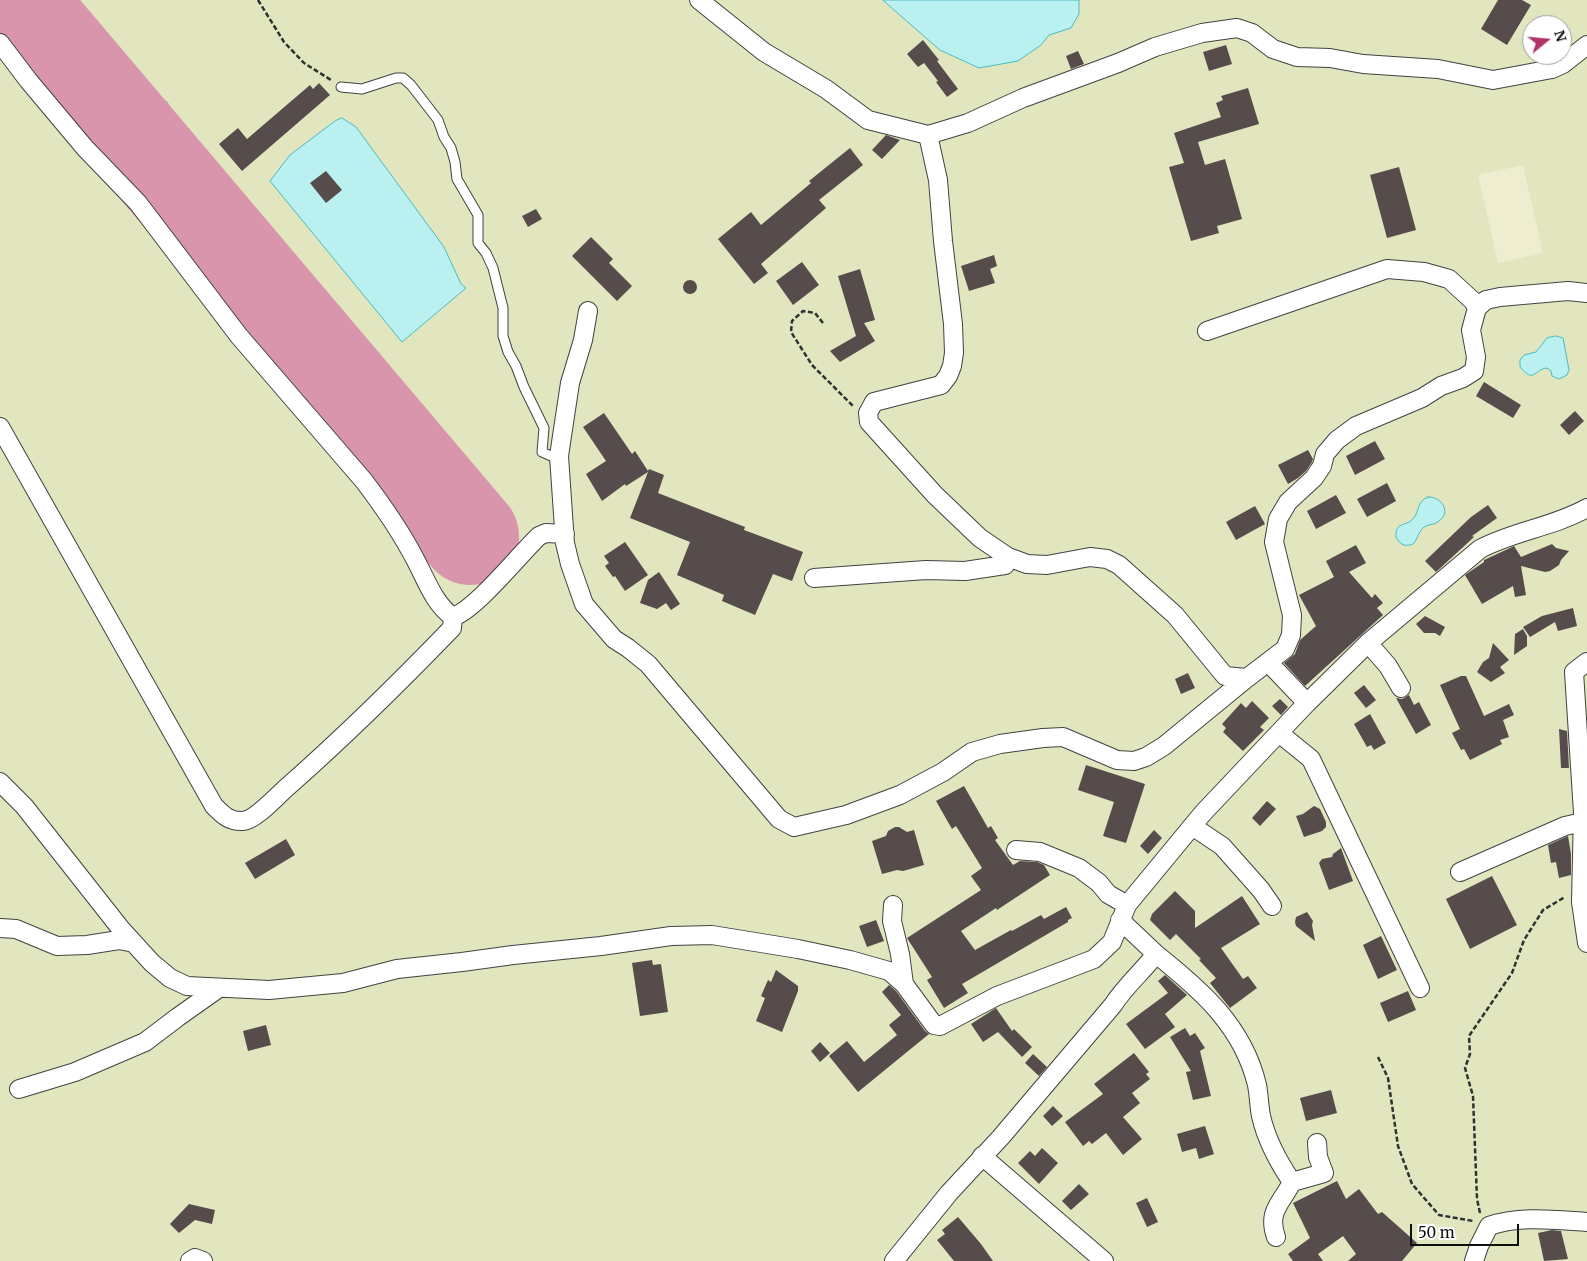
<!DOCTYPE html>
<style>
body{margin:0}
#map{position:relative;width:1587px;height:1261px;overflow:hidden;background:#fef7f2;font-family:Merriweather,serif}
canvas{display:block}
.north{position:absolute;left:1522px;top:15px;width:50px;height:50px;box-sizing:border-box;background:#fff;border:1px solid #9f9f9f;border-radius:50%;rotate:73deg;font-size:14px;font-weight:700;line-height:20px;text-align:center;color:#0f0f0f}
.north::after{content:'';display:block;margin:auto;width:18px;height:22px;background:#b23367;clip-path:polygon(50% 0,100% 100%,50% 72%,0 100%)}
.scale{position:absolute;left:1410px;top:1224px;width:109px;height:22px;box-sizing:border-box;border:2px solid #0f0f0f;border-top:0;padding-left:6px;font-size:15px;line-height:18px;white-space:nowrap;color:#0f0f0f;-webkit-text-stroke:4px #fff;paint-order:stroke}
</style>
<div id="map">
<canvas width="1587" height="1261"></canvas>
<div class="north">N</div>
<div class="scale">50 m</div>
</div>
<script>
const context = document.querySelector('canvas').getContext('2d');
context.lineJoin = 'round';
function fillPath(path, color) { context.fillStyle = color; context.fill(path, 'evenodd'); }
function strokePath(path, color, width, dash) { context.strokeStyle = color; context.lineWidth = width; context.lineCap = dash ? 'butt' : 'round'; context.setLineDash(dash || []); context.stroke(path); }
fillPath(new Path2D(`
 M0,0H1587V1261H0ZM1532,25H1562V55H1532Z`), '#e1e6be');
fillPath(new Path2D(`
 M1523,165L1543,253L1498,263L1478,175Z`), '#eeedcf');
const water = new Path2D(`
 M883,0H1079V14L1071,28L1049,35L1041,45L1018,61L979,68L940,50Z
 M159,97L167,102L180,125L197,147L195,152L183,158C172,150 152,120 148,107Z
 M342,118L356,127L444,247L461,284L466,288L402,342L270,181L290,155L335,121Z
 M1556,336L1563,338L1569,370L1567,375L1559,379L1552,376L1551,371L1547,368C1533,370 1535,384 1520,367V360L1524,355L1536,352L1547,338Z
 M1428,497C1441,496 1452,512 1439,521C1435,525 1429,524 1424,527C1418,532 1418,539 1413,544C1405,547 1400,545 1396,537C1395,521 1406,527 1413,519C1420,511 1416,502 1428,497Z`);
fillPath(water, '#bbf0f1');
strokePath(water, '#49bcc1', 1);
strokePath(new Path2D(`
 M16,0L470,536`), '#d895ac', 98);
fillPath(new Path2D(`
 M1498,0H1522L1531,5L1507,45L1481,29Z
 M923,40L939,60L937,61L958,89L947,97L936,82L938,81L924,63L918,67L907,54Z
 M1226,45L1232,64L1209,71L1203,52Z
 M1078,51L1084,64L1071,69L1066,56Z
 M319,83L330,95L242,171L219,144L238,128L247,139L310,85L313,89Z
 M1248,88L1259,124L1198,142L1205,165L1225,159L1242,219L1217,226L1219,233L1191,241L1169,167L1184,163L1174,133L1221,117L1216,103L1223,100L1221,96Z
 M886,135L900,140L882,159L872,150Z
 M850,148L863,165L819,200L826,208L761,264L768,273L754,284L718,239L751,212L761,225L811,183L809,181Z
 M1399,167L1416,230L1387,238L1370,175Z
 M326,171L342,190L326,203L310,183Z
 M536,209L542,219L528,227L522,216Z
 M591,237L613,259L609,263L632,286L617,301L572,256Z
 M994,255L997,266L990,269L995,283L969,291L961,266Z
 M802,262L819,285L793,305L776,281Z
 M860,269L875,320L864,323L875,341L840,362L830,351L856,336L838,276Z
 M683 287a7 7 0 1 1 14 0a7 7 0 1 1-14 0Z
 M1484,382L1521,405L1513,418L1476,396Z
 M1575,411L1584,421L1569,435L1560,425Z
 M604,413L632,454L635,451L648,471L649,469L664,475L658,493L745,527L744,530L803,552L792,581L773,574L755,615L722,601L724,595L677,575L690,542L630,518L648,472L626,486L625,484L602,501L586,474L606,461L583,427Z
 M1375,441L1385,459L1355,475L1346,456Z
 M1308,450L1313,459L1312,462L1306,471L1298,478L1288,484L1278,465Z
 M1387,483L1396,501L1367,517L1357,499Z
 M1336,495L1346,513L1316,529L1307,511Z
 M1488,505L1497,518L1472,536L1474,537L1436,572L1425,561L1471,517Z
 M1255,506L1265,524L1236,540L1226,522Z
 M625,542L648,575L625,591L615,576L613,577L605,566L609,563L604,556Z
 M1552,544L1556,548L1569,551L1561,560L1559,565L1550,571L1545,572L1521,566L1526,595L1515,597L1513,586L1482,604L1465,575L1484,562V560L1510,548L1514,546L1521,557Z
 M1356,545L1366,563L1349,572L1372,598L1375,594L1383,603L1377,608L1383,615L1305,686L1284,663L1295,654L1300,640L1316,626L1299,595L1334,577L1326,561Z
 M659,572L680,604L671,610L666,603L657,609L640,603L648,580Z
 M1573,608L1577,626L1558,631L1555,622L1530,637L1523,627L1542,616Z
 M1425,616L1445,627L1440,636L1435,633H1424L1416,624Z
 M1523,629L1527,636V646L1514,655L1515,634Z
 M1493,643L1509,660L1500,667L1505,673L1491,682L1477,672L1483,662L1489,658Z
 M1188,673L1195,688L1181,694L1175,679Z
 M1461,676H1466L1484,716L1509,704L1514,715L1503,720L1509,737L1500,740L1502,744L1470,760L1464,749L1461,750L1452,733L1460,729L1440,685Z
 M1364,685L1376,700L1366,708L1354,693Z
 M1409,695L1414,705L1419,702L1431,725L1416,734L1396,698L1402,699Z
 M1280,699L1288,707L1281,715L1272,706Z
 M1252,701L1269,718L1260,727L1264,730L1243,751L1223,732L1226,728L1222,724L1241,703L1246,708Z
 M1370,714L1386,743L1374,750L1371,745L1367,747L1354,724Z
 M1559,729L1567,731L1569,768H1561Z
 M1086,765L1145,784L1126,843L1103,836L1114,802L1078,790Z
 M964,786L988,828L991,826L998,838L995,840L1013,865L1020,861L1037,862L1044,865L1050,875L997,910L996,908L961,931L975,950L1011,930L1012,931L1041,915L1044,919L1066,907L1072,918L1068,920V922L962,984L968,993L944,1008L927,980L932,977L907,938L981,890L971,876L982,868L956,826L952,829L936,801Z
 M1267,801L1276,809L1260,826L1252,818Z
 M1314,806L1320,809L1326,822V827L1322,831L1304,837L1296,816L1303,814Z
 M895,827H899L907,832L914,830L924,865L903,871L897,870L882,874L872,841L886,836L888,831Z
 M1154,830L1162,838L1148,854L1140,846Z
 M1568,836L1571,854V875L1559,878L1556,862L1551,863L1548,845Z
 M286,839L295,855L255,879L245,863Z
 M1341,848L1353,881L1329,890L1319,863L1322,859L1332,857L1333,854Z
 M1492,876L1517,925L1470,949L1446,899Z
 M1175,891L1195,911V928L1242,896L1260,924L1221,948L1243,979L1248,976L1257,988L1230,1008L1210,983L1216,978L1199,960L1201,959L1176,934L1170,940L1150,920L1152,914Z
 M1307,912L1313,921L1312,925L1315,941L1296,926L1295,922L1296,917Z
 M876,920L884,941L867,947L859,926Z
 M1381,936L1397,970L1378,979L1363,945Z
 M652,960L653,965L661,964L668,1012L640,1016L632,963Z
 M776,970L798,986V991L782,1032L756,1021L765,998L761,996L768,980L771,982Z
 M1165,975L1187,995L1165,1014L1175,1027L1145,1049L1126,1024L1168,993L1158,981Z
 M889,985L896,991L925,1031L929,1034L858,1092L829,1056L847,1041L864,1062L897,1035L889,1025L901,1015L882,992Z
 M1408,991L1416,1010L1388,1022L1380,1003Z
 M996,1008L1012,1031L1014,1029L1032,1047L1022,1057L998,1032L983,1042L971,1024Z
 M266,1025L271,1045L248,1051L243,1031Z
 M1185,1028L1190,1036L1195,1033L1205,1048L1200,1051L1211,1096L1193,1100L1186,1072L1191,1071L1170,1037Z
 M820,1042L830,1053L820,1062L811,1051Z
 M1134,1053L1149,1072L1146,1074L1150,1079L1132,1093L1140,1103L1123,1117L1142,1139L1123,1155L1106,1133L1092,1144L1089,1141L1083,1146L1065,1122L1103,1094L1094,1084Z
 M1033,1054L1047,1067L1039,1076L1025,1063Z
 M1331,1090L1337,1113L1306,1121L1300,1098Z
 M1053,1106L1063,1116L1052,1126L1043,1116Z
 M1205,1126L1214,1154L1199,1159L1196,1148L1182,1152L1177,1134Z
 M1042,1148L1058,1163L1039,1184L1018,1163L1030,1151L1035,1156Z
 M1337,1181L1346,1199L1359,1189L1378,1214L1382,1212L1417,1243L1402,1261H1348L1356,1254L1343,1236L1318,1254L1323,1261H1293L1288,1254L1310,1238L1293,1203Z
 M1079,1184L1089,1194L1071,1210L1062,1201Z
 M1147,1198L1158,1222L1147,1227L1136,1203Z
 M189,1204L215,1210L212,1224L195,1220L179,1233L170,1224Z
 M958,1217L981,1244L993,1261H954L937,1240L945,1234L942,1230Z
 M1552,1230L1561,1231L1568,1259L1544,1261L1538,1233Z`), '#564c4c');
const lane = new Path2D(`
 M341,87L362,89L396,78H403L411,85L438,120L444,137L451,148L455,162L457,179L478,215V243L486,253L493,268L503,308V336L508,352L516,366L524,387L544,428L542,452L560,460`);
const street = new Path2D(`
 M699,0L764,52L826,89L868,120L928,135L968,123L1023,98L1118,63L1155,47L1202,33L1237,28L1252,33L1273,49L1297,57L1330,58L1363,64L1438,69L1493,80L1552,69L1563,64L1587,45
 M0,43L28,80L85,148L138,203L239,336L364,481C383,506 401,532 415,559C426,579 434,604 453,617L452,628C398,684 343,738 285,789C275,798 255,820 243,821C229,822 222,814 214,806L0,427
 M588,311L583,340L570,383L559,456L565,543L570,564L584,604L614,639L628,648L648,664L779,819L794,827L846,815L900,795L943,772L972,752L1000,744L1043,738L1063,737L1117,760L1134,761L1146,757L1164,746L1247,678L1225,676L1175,615L1119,565L1107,559L1090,557L1047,565L1027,564L1008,557L980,538L935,495L869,422L868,413L874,402L941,385L948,376L952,366L954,353L953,324L943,241L938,180L928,135
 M1207,331L1387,269L1424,272L1449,279L1473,301L1477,308L1486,300L1500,297L1568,291L1587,293
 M814,578L926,570L965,571L1005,565L1008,557
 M453,617C477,608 518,556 539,536L546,533L565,534
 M1368,643L1388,666L1401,688
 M1268,662L1307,703
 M1587,662L1574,672L1583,813L1581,902L1587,943
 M1247,678L1285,649L1291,635L1292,615L1274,542L1278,519L1288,502L1314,478L1322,466L1325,454L1337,440L1356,426L1422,398L1441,386L1463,378L1474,371L1476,357L1471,330L1477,308
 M1279,733L1311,759L1420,988
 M0,782L24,806L121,929L152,963L170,978L187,986L269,990L343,983L397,969L462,962L513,955L601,946L671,936L712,935L798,949L850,960L889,971L904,984L934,1025L940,1026L997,996L1094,959L1112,942L1127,905L1108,894L1099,883L1079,868L1040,852L1016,850
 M1192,826L1222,846L1261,890L1272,906
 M1460,872L1565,826L1587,821
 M893,905L892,921L900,954L904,984
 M1127,905L1203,813L1307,703L1368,643L1480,549C1514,531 1553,527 1587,508
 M0,928L16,929L57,946L87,945L119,940L134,943
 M1156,954C1201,990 1243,1026 1257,1085C1259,1095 1259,1106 1261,1116C1266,1138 1279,1163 1292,1182L1324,1173L1318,1157L1317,1143
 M19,1089L75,1072L145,1042L178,1017L219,988
 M982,1156L1104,1261
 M1276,1237C1267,1211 1281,1204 1292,1182
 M190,1261L195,1258L203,1261
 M894,1261L949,1193L1001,1137L1113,1005C1125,986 1142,972 1156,954L1120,920
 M1474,1261L1479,1246L1489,1226C1519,1215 1556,1220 1587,1222`);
strokePath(lane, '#424242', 11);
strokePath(street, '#424242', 20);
strokePath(new Path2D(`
 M258,0L284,42L304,63L331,80
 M823,323L815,313L803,311L792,321L791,332L812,365L854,407
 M1378,1057L1388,1078L1398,1146L1412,1184L1439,1215L1473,1221
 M1480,1213L1477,1199L1473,1096L1465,1068L1470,1054L1469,1036L1512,973L1524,940L1543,910L1565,897`), '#313131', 2.5, [5, 2.5]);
strokePath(lane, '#fff', 9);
strokePath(street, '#fff', 18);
</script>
